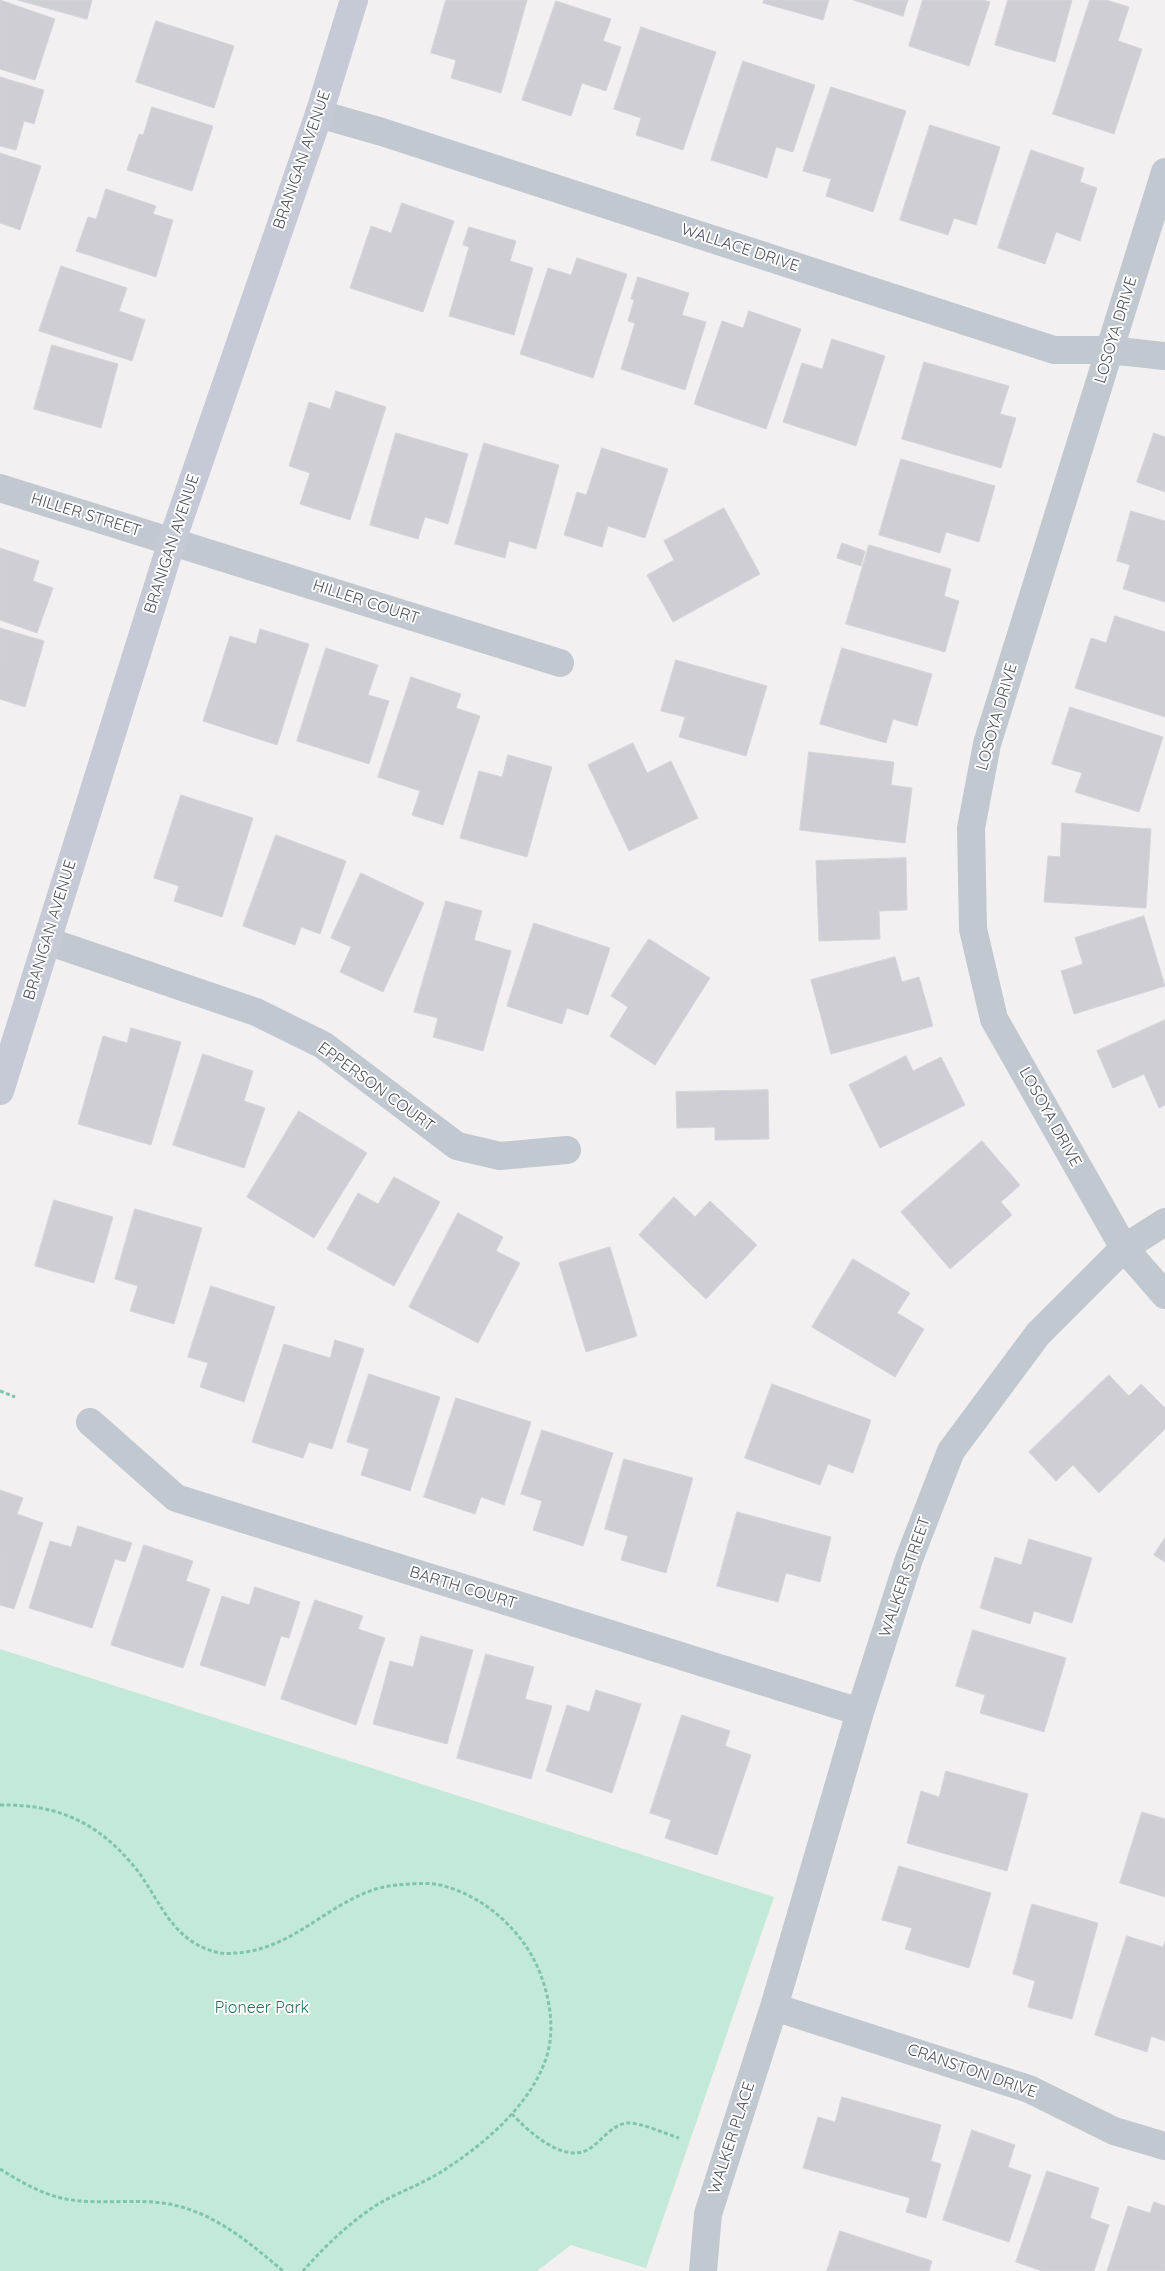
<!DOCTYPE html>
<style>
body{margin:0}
canvas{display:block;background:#f2f0f0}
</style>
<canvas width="1165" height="2271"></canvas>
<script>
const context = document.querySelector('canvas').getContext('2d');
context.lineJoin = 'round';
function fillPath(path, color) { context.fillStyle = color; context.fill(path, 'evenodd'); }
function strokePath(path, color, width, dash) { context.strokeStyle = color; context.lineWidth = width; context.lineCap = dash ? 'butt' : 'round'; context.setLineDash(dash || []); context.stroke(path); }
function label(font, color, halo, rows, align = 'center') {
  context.font = font + ' Quicksand,sans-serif'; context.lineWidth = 4; context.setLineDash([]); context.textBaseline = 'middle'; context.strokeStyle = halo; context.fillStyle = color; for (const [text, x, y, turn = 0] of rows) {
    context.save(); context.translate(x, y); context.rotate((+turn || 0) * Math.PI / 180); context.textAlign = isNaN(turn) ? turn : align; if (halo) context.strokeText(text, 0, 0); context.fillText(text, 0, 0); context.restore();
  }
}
fillPath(new Path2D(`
 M0,1649L774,1897L646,2268L571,2245L537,2271H0Z`), '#c3ead8');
const building = new Path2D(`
 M0,0L55,19L35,80L0,69Z
 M18,0H92L87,19Z
 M446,0H527L501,93L451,78L456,60L431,53Z
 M764,0H829L823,20L763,3Z
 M854,0H908L903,16Z
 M923,0H983L990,2L969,66L909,46Z
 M1008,0H1072L1055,62L995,45Z
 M1090,0H1106L1129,7L1118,41L1142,49L1114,134L1053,114Z
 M556,1L611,19L603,41L621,47L606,91L582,83L571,116L522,100Z
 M156,21L234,46L214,108L136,82Z
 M641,27L716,52L683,150L636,135L641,118L614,109Z
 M743,61L815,85L793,152L776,147L767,178L711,160Z
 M0,77L44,90L34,124L24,121L16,150L0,146Z
 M831,87L906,111L873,212L826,196L831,179L803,171Z
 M152,107L213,126L192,191L127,170L139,134L143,135Z
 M930,125L1000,147L976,225L954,218L948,235L900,220Z
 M1031,150L1084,168L1080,182L1097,188L1080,241L1056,232L1045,264L998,248Z
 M0,153L41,166L20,230L0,223Z
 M106,189L156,206L153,214L173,220L156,277L76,251L88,217L96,219Z
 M402,203L454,221L423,312L350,288L371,226L391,233Z
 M469,227L516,241L510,261L533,268L514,335L449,316L469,247L463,245Z
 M577,258L627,274L593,378L520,354L548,268L571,275Z
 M61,266L127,288L119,311L145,320L132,361L39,331Z
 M638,277L689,293L682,315L706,322L685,390L621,369L635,323L628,321L634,300L631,299Z
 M749,311L801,329L766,429L694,404L722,321L743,328Z
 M832,339L885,356L856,446L783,422L802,363L822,369Z
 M52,345L118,364L101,428L34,409Z
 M924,362L1009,386L1000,414L1016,418L1001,468L902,439Z
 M336,391L386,407L350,520L300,504L310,473L289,466L309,402L330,409Z
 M396,433L468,454L448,524L425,517L418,539L370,525Z
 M1154,433L1165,437V492L1137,482Z
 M484,443L559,465L536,549L509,541L505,558L455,544Z
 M602,448L668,469L645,538L608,526L602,547L564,535L577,492L586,495Z
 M901,459L995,486L979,542L946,532L940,553L879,535Z
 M724,508L760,574L673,622L647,575L674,560L664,541Z
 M1131,511L1165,521V602L1123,589L1130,565L1117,561Z
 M842,543L865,551L861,566L837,558Z
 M869,545L951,569L944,596L959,601L945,652L846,624Z
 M0,548L39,561L33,581L53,588L37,633L0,620Z
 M1115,616L1165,632V717L1075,688L1091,638L1106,643Z
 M0,628L44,641L25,707L0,699Z
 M260,629L309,644L277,745L203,721L230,636L256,644Z
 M326,648L378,665L368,695L389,701L369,764L297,741Z
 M842,648L932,674L917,726L893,719L886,743L820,724Z
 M676,660L767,686L746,756L679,737L685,717L661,711Z
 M411,677L461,694L456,708L480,716L443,825L412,815L420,791L378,777Z
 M1070,707L1163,737L1139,812L1075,792L1082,773L1052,764Z
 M633,743L647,773L671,761L698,818L629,851L588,765Z
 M809,752L894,762L891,785L912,788L905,843L800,830Z
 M508,755L552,767L527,857L460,838L479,771L502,777Z
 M181,795L253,818L222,917L174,901L179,886L154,878Z
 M1062,823L1151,829L1146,908L1044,902L1048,856L1060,857Z
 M276,835L346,861L320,934L301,927L295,945L243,926Z
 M906,858L907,910L879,911L880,939L819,941L816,861Z
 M361,873L424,903L383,992L340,972L351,947L331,938Z
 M446,901L482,911L474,940L511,951L483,1051L433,1037L438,1018L414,1012Z
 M1144,916L1165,986L1074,1014L1061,971L1083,964L1075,938Z
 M534,923L610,948L588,1015L567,1008L562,1024L507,1006Z
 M649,939L710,978L655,1065L610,1036L628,1007L611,996Z
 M895,957L902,982L919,977L933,1026L831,1054L811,980Z
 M1165,1020V1105L1159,1108L1144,1074L1113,1088L1097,1051Z
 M131,1028L181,1042L151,1145L78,1124L103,1036L127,1043Z
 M203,1054L253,1071L244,1101L265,1108L244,1168L173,1145Z
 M906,1056L913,1071L941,1057L965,1105L880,1148L849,1085Z
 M768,1090L769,1139L715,1140V1127L677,1128L676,1092Z
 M299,1111L367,1153L314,1238L247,1197Z
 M982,1141L1020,1185L1001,1202L1012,1215L950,1269L901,1212Z
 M394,1177L440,1202L394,1286L327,1249L358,1193L378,1204Z
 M674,1197L695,1217L710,1201L757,1245L706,1299L639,1235Z
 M54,1200L113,1217L94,1283L35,1266Z
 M135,1209L202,1228L174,1324L130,1311L138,1286L115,1279Z
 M458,1213L503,1237L496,1251L520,1263L478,1343L409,1307Z
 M610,1247L637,1336L586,1352L559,1263Z
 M853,1259L910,1293L897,1313L924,1329L895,1377L812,1327Z
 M211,1286L275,1307L244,1402L200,1387L208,1363L188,1357Z
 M335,1340L364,1349L332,1449L309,1442L303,1458L252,1442L284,1344L330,1358Z
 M369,1374L440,1397L410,1491L361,1475L369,1449L347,1442Z
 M1109,1375L1129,1396L1141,1384L1165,1408V1429L1099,1493L1073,1465L1056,1481L1029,1452Z
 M772,1384L871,1420L853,1473L828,1464L820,1485L745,1458Z
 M456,1398L531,1422L504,1505L481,1497L475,1514L424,1497Z
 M542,1430L613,1453L583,1546L533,1530L542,1501L521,1494Z
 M624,1459L693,1478L666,1573L621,1560L628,1536L605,1529Z
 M0,1490L23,1498L17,1514L43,1523L14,1609L0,1605Z
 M737,1512L831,1537L820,1582L786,1573L778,1602L717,1586Z
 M78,1526L132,1543L125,1562L115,1559L92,1628L29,1608L50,1541L71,1547Z
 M1165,1538V1562L1154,1555Z
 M1029,1539L1092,1558L1072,1623L1034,1611L1030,1624L980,1608L995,1557L1021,1565Z
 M144,1545L193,1561L186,1581L210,1589L183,1668L111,1645Z
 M255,1587L300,1602L289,1638L281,1636L265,1686L200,1665L222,1596L249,1605Z
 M315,1600L363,1616L358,1629L385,1638L356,1725L281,1699Z
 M973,1630L1066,1658L1044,1732L980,1713L985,1695L956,1686Z
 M421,1636L473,1650L447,1744L373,1724L390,1661L413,1667Z
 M486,1654L534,1667L525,1699L552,1706L531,1779L457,1758Z
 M596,1690L641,1704L612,1793L546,1771L567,1705L589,1712Z
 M682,1715L730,1731L725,1746L751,1755L717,1855L665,1838L671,1820L650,1813Z
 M946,1771L1028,1794L1007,1871L907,1843L921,1791L939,1797Z
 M1142,1812L1165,1819V1897L1120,1883Z
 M899,1866L991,1893L969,1968L905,1949L912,1928L882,1920Z
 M1032,1904L1098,1923L1072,2019L1028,2007L1035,1981L1013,1974Z
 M1127,1936L1163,1947L1165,1941V2041L1151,2036L1147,2052L1095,2035Z
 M842,2097L941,2125L931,2161L941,2164L926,2218L906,2212L910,2198L803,2168L818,2117L835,2122Z
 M972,2130L1015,2145L1008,2167L1031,2175L1009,2242L943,2220Z
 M1047,2171L1099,2188L1090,2218L1109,2225L1094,2271H1042L1016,2262Z
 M1154,2202L1165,2206V2271H1107L1128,2206L1150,2213Z
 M840,2231L932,2261L929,2271H827Z`);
fillPath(building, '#ceced4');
strokePath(building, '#d4d5da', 1);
strokePath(new Path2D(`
 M0,1391L15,1397
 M0,1805C55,1804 96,1821 132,1864C161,1898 169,1942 220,1953C225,1954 231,1953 236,1953C300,1949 337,1890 397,1885C411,1884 427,1882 440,1885C474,1893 503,1915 523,1942C546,1973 560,2026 544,2064C526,2109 482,2146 441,2172C420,2185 396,2193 375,2206C348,2224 324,2247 303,2271
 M512,2114C528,2131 566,2167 592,2147C603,2139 612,2125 627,2123C640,2122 666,2134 679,2138
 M0,2169C16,2179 33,2189 51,2195C88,2208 130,2197 169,2204C213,2212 249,2242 283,2271`), '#7fc5ad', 3, [4, 2.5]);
strokePath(new Path2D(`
 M319,114L382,132L1054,350H1109L1165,356
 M1165,172L987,744L971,828L973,929L994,1019L1124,1248L1165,1295
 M0,488L560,663
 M47,941L256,1012L323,1045L457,1146L500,1156L567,1150
 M90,1422L176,1498L860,1712
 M774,2007L1029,2089L1114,2131L1165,2146
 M703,2271L708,2214L774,2007L860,1712L909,1559L951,1451L1038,1334L1124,1248L1165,1222`), '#c2c8d0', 28);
strokePath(new Path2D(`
 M0,1091L172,541L319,114L354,0`), '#c5cad6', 28);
label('16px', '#4a505b', '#fff', [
 ["BRANIGAN AVENUE",302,160,-71],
 ["WALLACE DRIVE",740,248,18],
 ["LOSOYA DRIVE",1116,330,-73],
 ["HILLER STREET",86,515,17],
 ["BRANIGAN AVENUE",172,544,-72],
 ["HILLER COURT",366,602,18],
 ["LOSOYA DRIVE",997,717,-74],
 ["BRANIGAN AVENUE",50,930,-73],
 ["EPPERSON COURT",376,1087,36],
 ["LOSOYA DRIVE",1050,1117,61],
 ["WALKER STREET",905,1577,-71],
 ["BARTH COURT",463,1588,17],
 ["CRANSTON DRIVE",972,2071,19],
 ["WALKER PLACE",732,2138,-72]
]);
label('16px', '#227558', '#fff', [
 ["Pioneer Park",262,2008]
]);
</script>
